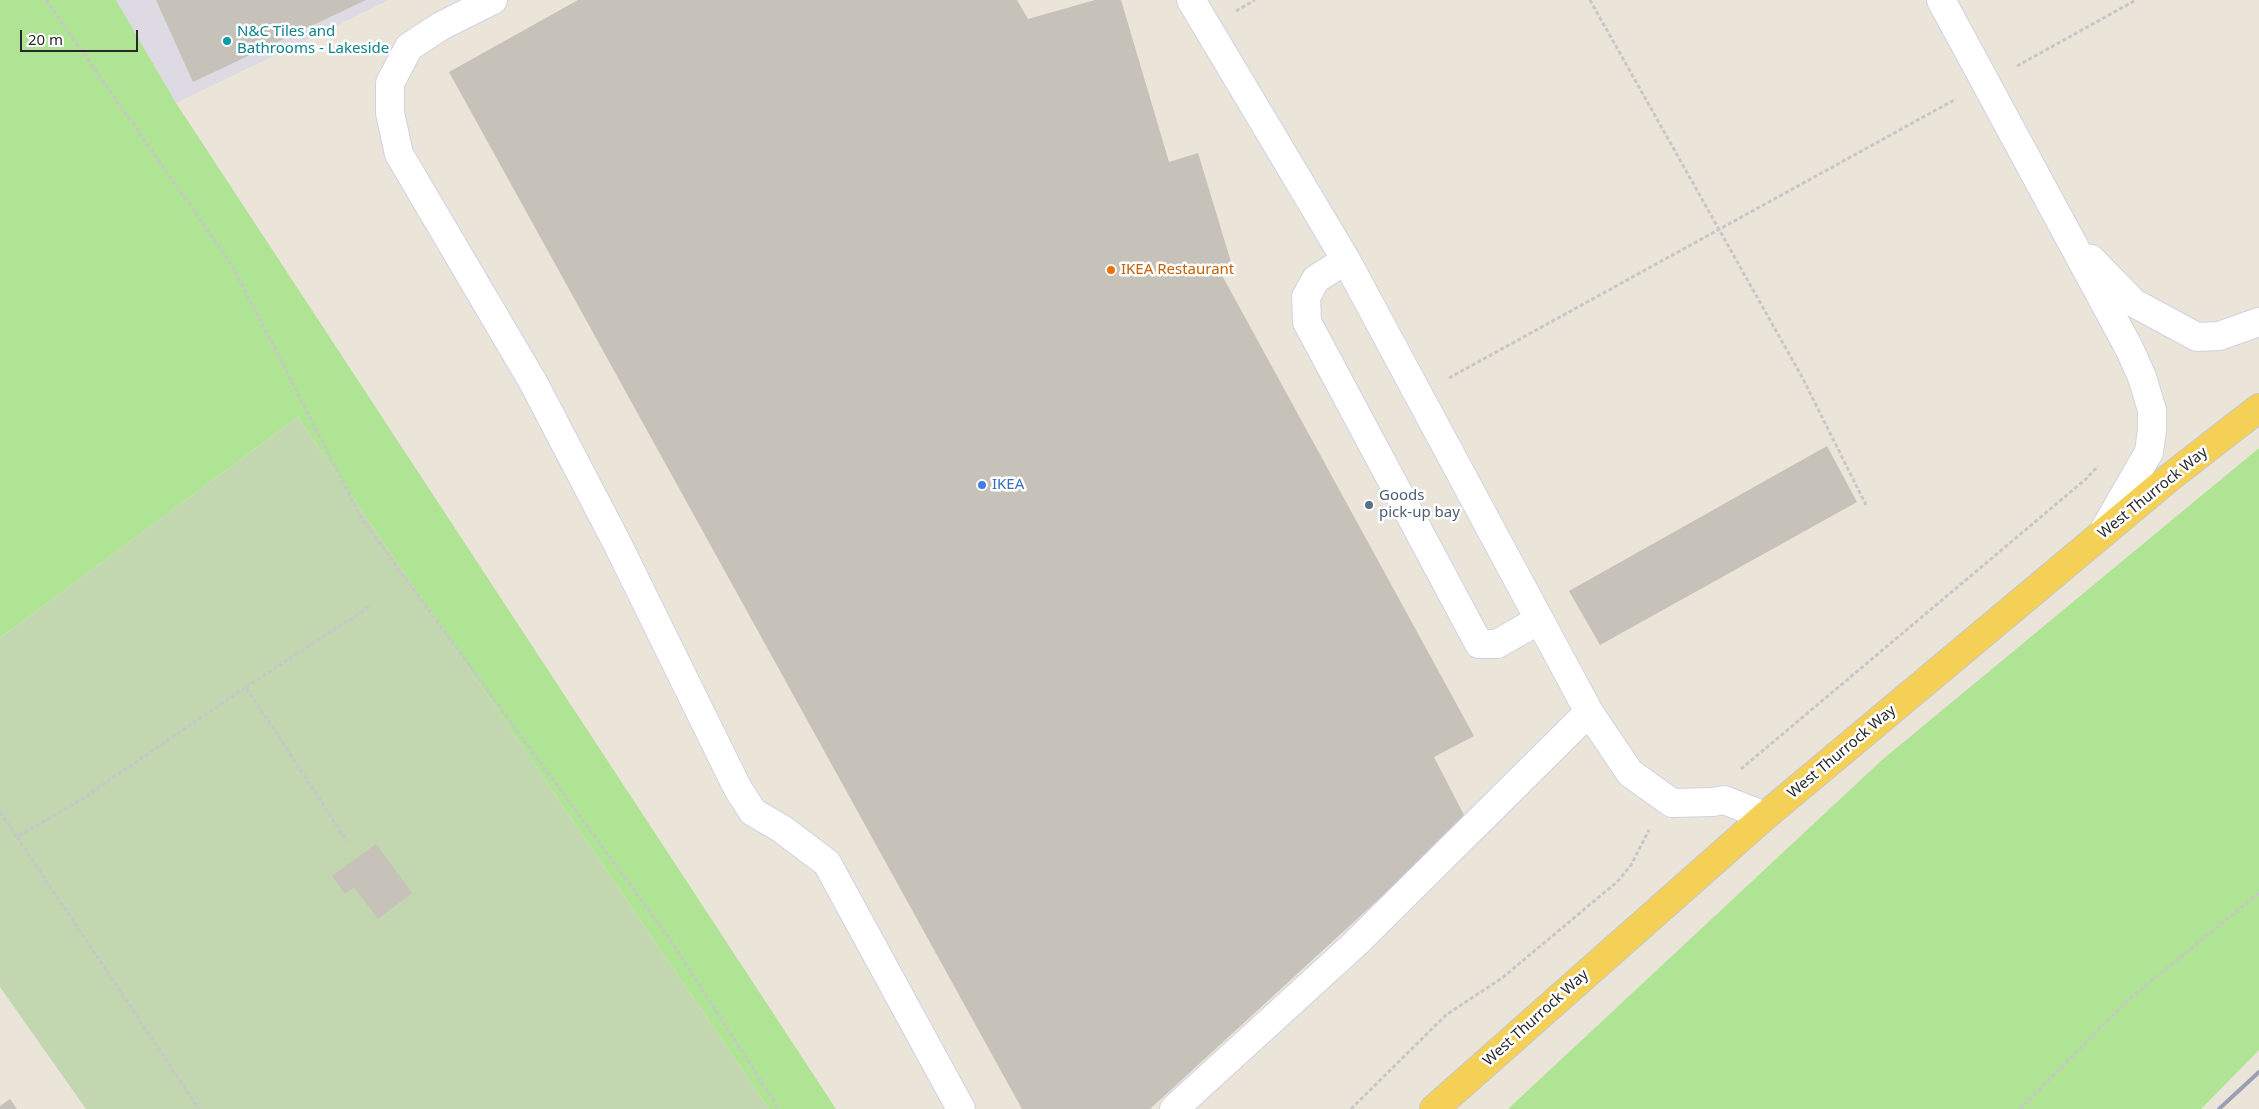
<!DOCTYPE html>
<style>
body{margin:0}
#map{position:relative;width:2259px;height:1109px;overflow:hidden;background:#ebe4d9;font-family:"Noto Sans",sans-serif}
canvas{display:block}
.scale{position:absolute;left:20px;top:30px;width:118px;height:22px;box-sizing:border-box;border:2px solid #282828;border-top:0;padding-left:6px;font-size:15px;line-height:18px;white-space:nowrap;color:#282828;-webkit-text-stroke:4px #fff;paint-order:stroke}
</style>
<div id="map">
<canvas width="2259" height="1109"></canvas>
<div class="scale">20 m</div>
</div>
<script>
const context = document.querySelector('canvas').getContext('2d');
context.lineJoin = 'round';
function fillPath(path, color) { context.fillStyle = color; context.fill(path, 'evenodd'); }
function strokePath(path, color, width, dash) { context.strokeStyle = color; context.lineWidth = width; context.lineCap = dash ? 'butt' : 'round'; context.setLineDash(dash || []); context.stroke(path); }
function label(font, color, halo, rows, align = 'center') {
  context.font = font + ' "Noto Sans",sans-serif'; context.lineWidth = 5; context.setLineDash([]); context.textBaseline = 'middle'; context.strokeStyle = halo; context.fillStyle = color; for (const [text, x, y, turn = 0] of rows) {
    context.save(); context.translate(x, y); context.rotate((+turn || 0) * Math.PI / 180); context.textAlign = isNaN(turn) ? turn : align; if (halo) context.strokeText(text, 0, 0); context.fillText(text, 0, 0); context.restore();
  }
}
fillPath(new Path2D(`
 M116,0H389L176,103Z`), '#dddae3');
fillPath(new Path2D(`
 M0,0H116L176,103L836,1109H769L298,417L0,638Z
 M2259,448V1050L2201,1109H1508L1882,760Z`), '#aee494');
fillPath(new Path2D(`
 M298,417L769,1109H86L0,987V638Z`), '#c2d6b0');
fillPath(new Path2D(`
 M156,0H366L193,82Z
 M578,0H1017L1028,19L1095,0H1121L1169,162L1198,153L1231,262L1218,268L1474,736L1434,757L1466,819L1150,1109H1022L449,72Z
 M1827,446L1857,502L1600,645L1569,591Z
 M376,844L412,893L378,919L354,887L345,894L332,876Z
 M10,1099L17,1109H0V1106Z`), '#c6c1b9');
const minor = new Path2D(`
 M493,0L441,26L409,47L390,83V113L399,154L533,382L616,541L738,789L753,812L782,829L827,863L961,1109
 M1191,0L1346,260L1589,712L1630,773L1672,803L1713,802L1724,800L1765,816
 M1941,0L2129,348L2142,377L2152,410V430L2149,452L2103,532
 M2091,259L2134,303L2197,337L2219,336L2259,322
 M1346,260L1316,279L1306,297L1307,322L1479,644H1497L1539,620
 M1174,1109L1355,944L1589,712`);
const major = new Path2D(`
 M1434,1109L1765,816L2169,478L2259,408`);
strokePath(minor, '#cfd2e2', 30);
strokePath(major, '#c7c7c7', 30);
strokePath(new Path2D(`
 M46,0L232,265L362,519L669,938L779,1109
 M1590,0L1802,377L1866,505
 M1236,11L1255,0
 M2017,66L2136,0
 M1449,378L1956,99
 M246,687L369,607
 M1741,769L2086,479L2098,466
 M0,812L17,837L82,799L246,687L347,841
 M17,837L199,1109
 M1351,1109L1446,1015L1502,978L1617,882L1631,865L1649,830
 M2020,1109L2128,1000L2259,893`), '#c7c7c7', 3, [4, 2.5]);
strokePath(minor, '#fff', 28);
strokePath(major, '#f4d156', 28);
strokePath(new Path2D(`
 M2219,1109L2259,1072`), '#9c9fb3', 4);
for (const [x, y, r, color] of [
 [227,41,5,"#0f9aa8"],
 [1111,270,5,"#e8710a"],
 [982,485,5,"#3f7fe0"],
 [1369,505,5,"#5c6f8a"]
]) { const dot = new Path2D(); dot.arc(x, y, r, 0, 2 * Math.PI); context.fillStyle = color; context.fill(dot); strokePath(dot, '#fff', 2); }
label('15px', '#0d838f', '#fff', [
 ["N&C Tiles and",237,32],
 ["Bathrooms - Lakeside",237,49]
], 'left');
label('15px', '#c56008', '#fff', [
 ["IKEA Restaurant",1121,270]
], 'left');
label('15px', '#366cbe', '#fff', [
 ["IKEA",992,485]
], 'left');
label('15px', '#282828', '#fff', [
 ["West Thurrock Way",2153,493,-39],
 ["West Thurrock Way",1842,752,-40],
 ["West Thurrock Way",1536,1018,-42]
]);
label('15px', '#4e5e75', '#fff', [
 ["Goods",1379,496],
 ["pick-up bay",1379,513]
], 'left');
</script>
